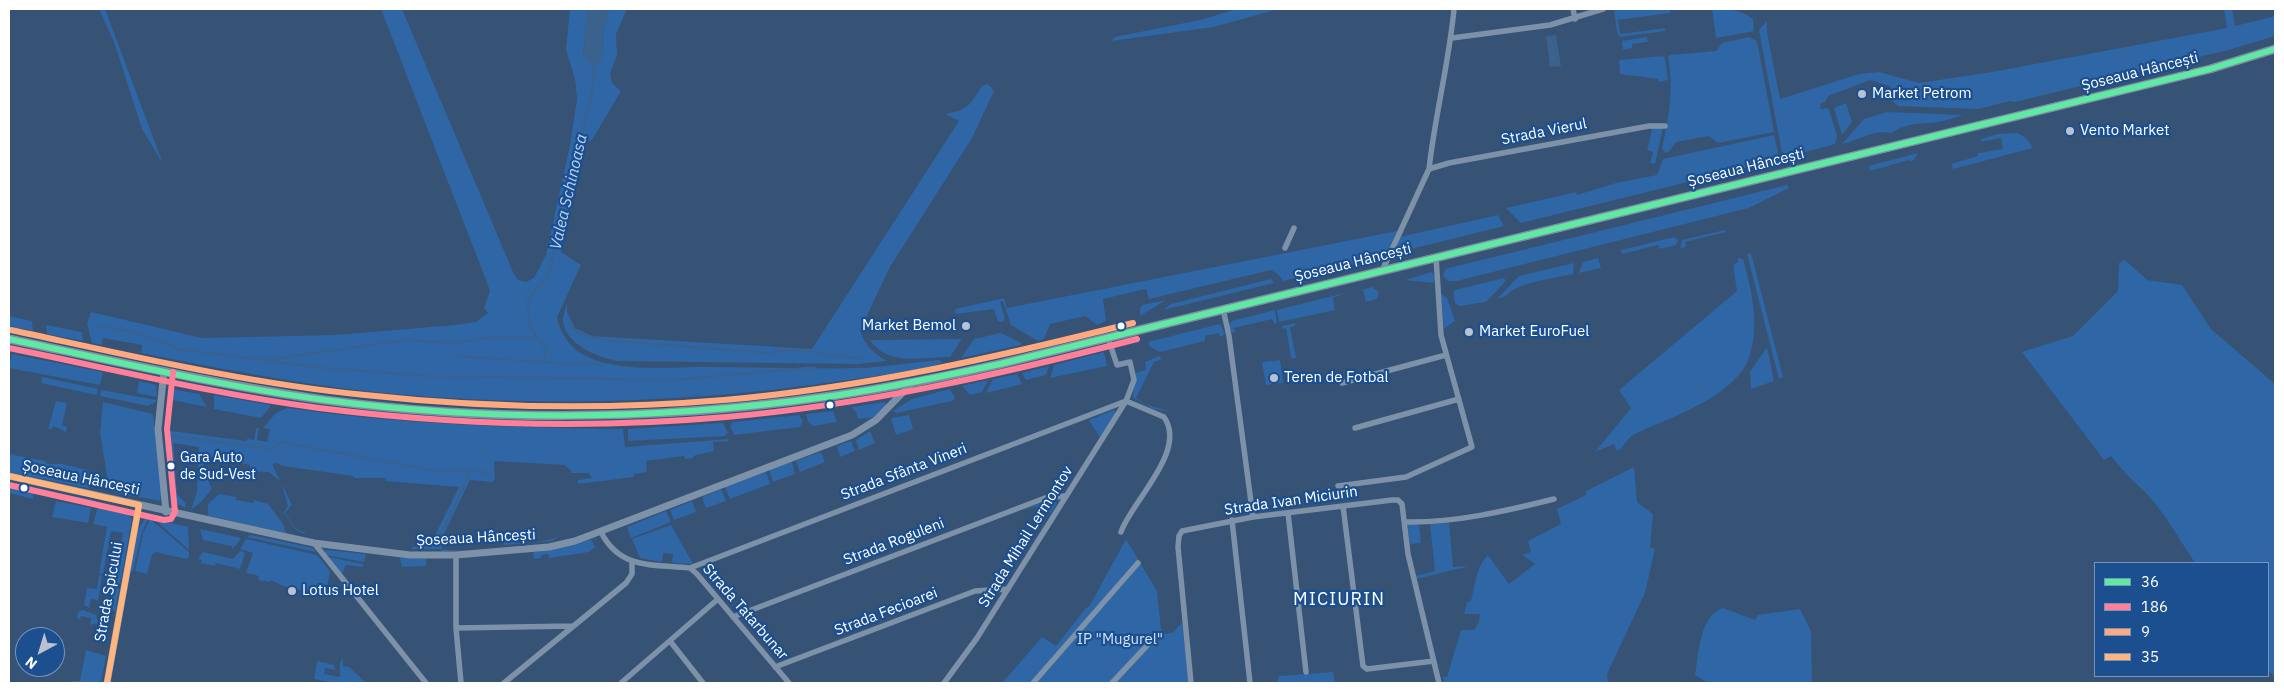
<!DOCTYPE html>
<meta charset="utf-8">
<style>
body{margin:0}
#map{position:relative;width:2284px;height:692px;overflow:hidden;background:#365274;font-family:"IBM Plex Sans",sans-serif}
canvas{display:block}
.frame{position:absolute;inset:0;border:10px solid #fff;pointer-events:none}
.legend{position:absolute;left:2094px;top:562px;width:175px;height:115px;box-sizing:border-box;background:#1b4f8f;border:1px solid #7695bc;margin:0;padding:6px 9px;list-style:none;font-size:15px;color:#fff}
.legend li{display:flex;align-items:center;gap:10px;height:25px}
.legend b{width:25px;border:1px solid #7695bc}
.north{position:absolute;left:15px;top:627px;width:50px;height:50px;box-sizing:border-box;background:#1b4f8f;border:1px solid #7695bc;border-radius:50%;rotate:219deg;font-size:14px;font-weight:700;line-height:20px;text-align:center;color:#fff}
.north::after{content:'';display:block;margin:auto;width:18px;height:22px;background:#b9c2ce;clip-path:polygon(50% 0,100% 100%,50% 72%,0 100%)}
</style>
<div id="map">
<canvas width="2284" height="692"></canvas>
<div class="frame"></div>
<ul class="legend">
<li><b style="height:6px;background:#60e9a3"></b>36</li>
<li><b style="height:6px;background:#ff8098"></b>186</li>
<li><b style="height:6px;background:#ffa980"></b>9</li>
<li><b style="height:6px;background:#ffb580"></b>35</li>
</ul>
<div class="north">N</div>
</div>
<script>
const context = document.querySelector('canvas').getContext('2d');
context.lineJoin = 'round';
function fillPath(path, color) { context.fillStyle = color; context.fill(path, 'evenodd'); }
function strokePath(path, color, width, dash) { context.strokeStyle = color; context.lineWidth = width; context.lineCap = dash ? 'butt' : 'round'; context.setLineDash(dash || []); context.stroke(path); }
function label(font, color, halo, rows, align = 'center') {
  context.font = font + ' "IBM Plex Sans",sans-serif'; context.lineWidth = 4.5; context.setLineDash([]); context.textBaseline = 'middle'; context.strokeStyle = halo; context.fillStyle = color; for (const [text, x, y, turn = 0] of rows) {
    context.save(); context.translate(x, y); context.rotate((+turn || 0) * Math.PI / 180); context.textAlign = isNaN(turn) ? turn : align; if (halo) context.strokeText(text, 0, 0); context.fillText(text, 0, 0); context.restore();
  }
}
fillPath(new Path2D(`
 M99,9H105L163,164L142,129L114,42Z
 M381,9H402L513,272L518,280L526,282L534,278L546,255L570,145L577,99L575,79L566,50L570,9H588L583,55L602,58L603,33L609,9H627L616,34L617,55L610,74L612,83L621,91L592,140L585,141L573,185L561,252L581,265L557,317C560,334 572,350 588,357C619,372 670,367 704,367C756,367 808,369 860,368C886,367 913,362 939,360L943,362C929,370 860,378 840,381C683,404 523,408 365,391C290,382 216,368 141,353L142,345L103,338L102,345L92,343L87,323L91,312L202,338L335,335L455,325L476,322L488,313L484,308L490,291L486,280Z
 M1237,9H1278L1214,27L1111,41L1115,37L1200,20Z
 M1614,9H1670V13L1618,20L1620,34L1665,28V31L1620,37L1617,33Z
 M1712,9C1728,9 1740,9 1753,19L1754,31L1716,38Z
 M2224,9H2232L2235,26L2275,16V36L2232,49L2015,102L2010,101L1978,109L1898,106L1891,100L1895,98L1890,86L1870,80L1828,96L1825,102L1820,104L1821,109L1827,108L1829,110L1837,136L1835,144L1788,157L1782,153L1759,30L1767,21V32L1780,99L1859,74L1879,72L1919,83L1992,72L2227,28Z
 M1647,37L1648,42L1632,44V48L1623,50L1622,41Z
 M1749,37L1757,41L1774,132L1718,143L1709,136L1676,142L1669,152L1665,153L1662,148C1669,119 1674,87 1668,57L1670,55L1716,51L1722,43Z
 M1663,56L1665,58L1668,80L1658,82V79L1620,74L1619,60Z
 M988,84L994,91L972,138L890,267L860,330C864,345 874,353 887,361L858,364L617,361C597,357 567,345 563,322C562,316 566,309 567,302V312L575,328L592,336L812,349L959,121L945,114C968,110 969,106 982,86Z
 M1846,103L1852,122L1842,135L1834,108Z
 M1887,112L1963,115C1953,118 1940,123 1929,123C1915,124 1904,124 1892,133C1873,129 1860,140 1842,144L1864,119Z
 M1663,127L1655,164L1650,163L1653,152L1647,150L1652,130L1650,128Z
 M2018,133L2026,138L2033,148L1953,169L1951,164L1978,156V153L2003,149L2001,138L1980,142L1981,139L1998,134Z
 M1774,135L1778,153L1775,160L1769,162L1521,223L1506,208L1576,192L1577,195L1616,183L1657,175L1663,159Z
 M1918,153L1914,160L1910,162L1909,160L1870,171L1869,166Z
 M1787,185L1789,188L1749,208L1457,281H1448L1443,276L1445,269Z
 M1498,215L1504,226L1395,253L1399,237Z
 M1725,230L1726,232L1685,242L1686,247L1680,248L1682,240Z
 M1397,231L1386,256L1283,281L1278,274L1271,270L1149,299L1146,289L1103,299L1106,321L1097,325L1085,316L1050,324L1044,339L1038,341L1011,325L1003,301L1000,302L1005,319L1002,322L998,321L994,309L956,314L955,309L1004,298L1007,308Z
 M1674,237L1678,240L1676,245L1660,249L1658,245L1622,254L1621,250Z
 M1751,253L1783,377L1779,379L1747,254Z
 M1598,258L1601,268L1579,273L1583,262Z
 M1738,258L1743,259C1752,290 1760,326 1749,358C1741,381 1710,400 1689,410C1671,419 1651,426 1633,435C1626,439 1625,447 1617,451L1614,444L1595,452L1631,408L1619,390L1737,291L1733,265L1738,262Z
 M2125,260L2147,280L2182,285L2211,329L2275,384V677L2268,671V563H2195C2179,539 2164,511 2143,490C2131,479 2121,469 2111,456L2104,460L2022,352L2073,336L2118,291L2119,263Z
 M1574,263L1573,274C1554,278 1531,281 1515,289C1509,292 1505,299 1498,298L1519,276Z
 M1432,272L1435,279L1433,283L1405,280Z
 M1504,278L1506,281L1486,302L1459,306L1455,303L1453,294L1455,290Z
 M1271,279L1274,283L1163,310L1171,304Z
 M1372,287L1379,292L1377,299L1366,302L1363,290L1351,293Z
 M1345,293L1333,298L1335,310L1279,322L1277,310Z
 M1441,294L1447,298L1455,321L1444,329Z
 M1166,300L1140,316V309L1142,305Z
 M1275,310L1277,323L1274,324L1272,319L1234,328L1235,333L1231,332L1229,325L1232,321Z
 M9,316L32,321L33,331L9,326Z
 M1295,323V326L1290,327L1296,358H1291L1286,328L1282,329V326Z
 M1220,324L1225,334L1220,337L1219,333L1205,336V341L1160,352L1150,347L1148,342Z
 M46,325L82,332L83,341L47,334Z
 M1001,333L1021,343V345L961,358L974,339Z
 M962,339L950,357C922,357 888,367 870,340Z
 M1767,347L1774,381L1751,389L1750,372Z
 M1104,352L1107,366L1050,378L1054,365Z
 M12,354L103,372L100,385L9,368Z
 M1159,356L1162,359L1154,362L1136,398L1146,405L1173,412L1153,409L1133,398L1135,373L1146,370L1145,362Z
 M1280,360L1283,383L1266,385L1262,362Z
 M1049,366L1046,375L1026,380L1022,373Z
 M1017,374L1022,384L986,393L993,379Z
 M42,377L98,389L97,395L41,383Z
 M988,380L982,392L970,395L962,386Z
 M139,381L156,385L157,397L137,393Z
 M172,389L199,394L207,407L167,399Z
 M950,389L955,398L952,401L896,413L893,411L912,399Z
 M101,390L156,400V402L148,406L100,396Z
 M214,395L270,405V407L261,418L214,409Z
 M56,401L67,403L62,425L67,427L66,432L53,426L52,429H48Z
 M103,402L153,414L162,491L160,501L116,493L105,488L108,483L100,432Z
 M885,402L886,406L874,417L858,419L856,412L853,409L852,407Z
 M287,408C399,424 511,428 623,429L625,447L729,439V441L713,442L714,451L693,456V458L685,459L684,456L646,461L647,472L634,474V477L578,484V480L592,478L589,473H571V470L564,465L494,461L495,480L492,482L470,480L441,540L442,550H466L443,552L440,549H412V547L430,545L459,487L386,481L385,478H354L353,476L283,466L277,463L272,464L292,505L285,513L295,528L306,533L304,534L295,529L284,513L288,506L281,482L269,472L250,471V465L207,456L206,463H203V469L212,489L202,501L191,510L197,492L199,447L173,443L177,494L186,504L185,508L176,503L170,480L169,455L165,451V420L171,431L246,441L247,439L254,440L256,429L259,427L257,440L267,442L270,429L263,428L276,413Z
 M1114,410L1117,414L1101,439L1089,420Z
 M833,411L837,422L813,426L808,422L806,414Z
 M799,415L803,421L800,427L734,435L730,426L733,422Z
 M909,415L913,429L896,435L891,418Z
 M723,423L728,433L725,436L628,441V429Z
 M870,431L875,443L859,450L856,440Z
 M851,441L855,451L840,457L837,446Z
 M821,452L825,462L800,472L796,461Z
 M9,454L45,461L47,464H62L88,470L93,483L88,488L9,472Z
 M792,462L795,474L773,482L769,470Z
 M1634,467L1637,502L1653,514L1650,547L1655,549L1645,593L1607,674L1608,683H1444L1443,677H1447L1461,630H1474L1479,622L1480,614H1464L1467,602L1471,601C1475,585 1476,567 1488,555L1509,584L1535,564L1522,555L1531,552L1528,541L1561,524L1557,509L1586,495V491Z
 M766,472L770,484L730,499L725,487Z
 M9,482L34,487L33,499L9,493Z
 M721,489L726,501L706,508L702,497Z
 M58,493L93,500L92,506L57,498Z
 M219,494L236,497V500L254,503V500L268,504L283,524L286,533L208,516V504Z
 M1050,500L1057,503L1049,516L1050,512L1035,507L1021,511Z
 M56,501L91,508L88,523L52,517Z
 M692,501L696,512L674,520L670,510Z
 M99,503L126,511L132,519L115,612L110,607L123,533L111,531L103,574L99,573L107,527L93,524Z
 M666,511L671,522L631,538L627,527Z
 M145,518L148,519L142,532L133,572L131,570L138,530Z
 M150,519L189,552V557L186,559L156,552L152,555L147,574L135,571L143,533Z
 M154,519L188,527L189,550Z
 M1449,523L1453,567L1470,566L1416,579L1415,576L1435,571L1430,524Z
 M1407,524H1419L1421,543L1410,544Z
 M671,525L693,564L672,563L673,554L663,553L662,562L640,558L632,539Z
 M200,529L241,538L233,549L231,546L203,540Z
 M251,535L313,548L316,552L247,537Z
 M560,536L552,541L504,545V538C517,547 546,542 560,536Z
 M246,539L317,555L330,571L326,594L315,589C305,594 281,586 271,580L270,582L258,580L259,576L246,573L253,553L240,549Z
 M591,539L595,547L589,552L549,558L548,554L541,555V558L534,559L533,552L574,545Z
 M1126,539L1157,591L1161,629L1165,634L1174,632L1182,622L1189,683H996L1004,681L1042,637L1056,646L1086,608L1089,607Z
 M325,550L366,554L364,562L325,555Z
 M240,551L245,553L240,569L216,563L215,566L201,563L202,560L198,559L203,552L233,559Z
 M328,557L363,564V567L346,565L342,575Z
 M400,558L426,559V566L402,567Z
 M99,575L102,576L98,600L91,599L89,608L84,605L87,588L97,589Z
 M1723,608L1755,620L1758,615L1800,609L1811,631L1812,683H1708L1695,675C1699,653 1699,616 1723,608Z
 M83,610L96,615L98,623L90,625L91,618L81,616L80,620L77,618L78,612Z
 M86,650L106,656L101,683H72V681H80Z
 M343,657V666L349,667L366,683H334L314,679L317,661L334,665L335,670L325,668L324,674L340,677V663Z
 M1333,672L1335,683H1277L1279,676Z`), '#2f66a5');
fillPath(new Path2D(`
 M588,9H609L603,33L602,58L598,66L589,63L583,55Z
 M1556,35L1561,66L1550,67L1546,36Z`), '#3b618d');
strokePath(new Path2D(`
 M568,322L578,333L603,340L768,353L789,350L818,352L834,357L844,355L862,360
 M99,325L144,335L178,349L323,368L431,376L674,380L815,367
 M454,356L558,363L600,364
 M265,360L405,340L455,343L495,337L535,338
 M543,362L546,350L531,329L527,301L547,277L554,254L593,87L594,64
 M172,436L273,449L280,442L437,471L470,470L485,472L491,476
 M436,543L456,504L470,470`), '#3b618d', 2);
strokePath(new Path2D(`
 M1573,9L1575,19
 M1452,38L1550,25L1603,9
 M1429,169C1435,115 1449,63 1454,9
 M1285,248L1294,228
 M1382,271L1429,169L1449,163L1649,126H1665
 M1223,309L1229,336L1253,517
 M1342,383L1446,355
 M1355,428L1459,399
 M1338,486L1406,477L1472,447L1441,335L1436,257
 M1343,506L1363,666L1367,669L1434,661
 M1288,513L1306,672
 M1232,520L1250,683
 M1405,522C1455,523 1506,511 1554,499
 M601,532C620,570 653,564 690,568L697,574L789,683
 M314,543L426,683
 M456,555V628L461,683
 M690,568L1126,401L1164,417C1188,451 1131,502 1121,532
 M733,617L1045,498L1065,496
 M456,628L573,626
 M670,641L703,683
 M775,667L975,591L1007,589
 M504,683L626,583L632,574V561
 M621,683L718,599
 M944,683L977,638L1126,401L1134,380L1130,362L1117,365L1108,338
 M1033,683L1138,563
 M1112,683L1156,636
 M1191,683L1178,547L1179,536L1182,531L1253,517L1392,500H1398L1402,504L1408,554L1439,683`), '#7d92a8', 5.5);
strokePath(new Path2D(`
 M164,371L158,429L166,512
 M9,476L314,543L410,555H456L549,547L575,541L852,435L876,420L912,383
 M107,683L139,505`), '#7d92a8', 7);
strokePath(new Path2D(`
 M9,339C114,361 219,385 325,400C550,430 779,416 1000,364L2210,69L2275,49`), '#7e90a7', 9);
strokePath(new Path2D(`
 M9,339C114,361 219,386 325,400C493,422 664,420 832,396C888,388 944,376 1000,364L2210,69L2275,49`), '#60e9a3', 6);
strokePath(new Path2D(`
 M9,348C112,369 214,394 319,408C454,425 590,429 726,417C865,405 1002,374 1137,339
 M9,485L164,520L171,519L175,512L167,429L173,372`), '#ff8098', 6);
strokePath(new Path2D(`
 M11,330C128,355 245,383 365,395C484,408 604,410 724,400C862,388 998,357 1133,323`), '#ffa980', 6);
strokePath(new Path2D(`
 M9,476L139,505L107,683`), '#ffb580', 6);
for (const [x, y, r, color] of [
 [1862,94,5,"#b9c2ce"],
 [2070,131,5,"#b9c2ce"],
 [966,326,5,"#b9c2ce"],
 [1121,326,4.5,"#fff"],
 [1469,332,5,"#b9c2ce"],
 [1274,378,5,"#b9c2ce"],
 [830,405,4.5,"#fff"],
 [171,466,4.5,"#fff"],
 [24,488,4.5,"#fff"],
 [292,591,5,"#b9c2ce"]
]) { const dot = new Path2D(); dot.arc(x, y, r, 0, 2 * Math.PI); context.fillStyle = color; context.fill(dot); strokePath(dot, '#1b4f8f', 2); }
label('14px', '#fff', '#1b4f8f', [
 ["Gara Auto",180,458],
 ["de Sud-Vest",180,475]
], 'left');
label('15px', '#fff', '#1b4f8f', [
 ["Șoseaua Hâncești",2140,72,-14],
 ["Strada Vierul",1544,132,-11],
 ["Șoseaua Hâncești",1746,168,-14],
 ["Șoseaua Hâncești",1353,263,-14],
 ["Strada Sfânta Vineri",904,472,-21],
 ["Șoseaua Hâncești",81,478,12],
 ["Strada Ivan Miciurin",1291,501,-8],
 ["Strada Mihail Lermontov",1026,537,-58],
 ["Șoseaua Hâncești",476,538,-3],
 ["Strada Roguleni",894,542,-21],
 ["Strada Spicului",109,592,-80],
 ["Strada Tatarbunar",745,612,49],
 ["Strada Fecioarei",886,612,-21]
]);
label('15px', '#fff', '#1b4f8f', [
 ["Market Petrom",1872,94],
 ["Vento Market",2080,131],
 ["Market Bemol",956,326,"right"],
 ["Market EuroFuel",1479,332],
 ["Teren de Fotbal",1284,378],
 ["Lotus Hotel",302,591]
], 'left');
label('15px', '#cfe3fa', '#1b4f8f', [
 ["IP \"Mugurel\"",1120,640]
]);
label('italic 16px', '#b5d3f5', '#1b4f8f', [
 ["Valea Schinoasa",569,192,-77]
]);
context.letterSpacing = '1px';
label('18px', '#fff', '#1b4f8f', [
 ["MICIURIN",1339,600]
]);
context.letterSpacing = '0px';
</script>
